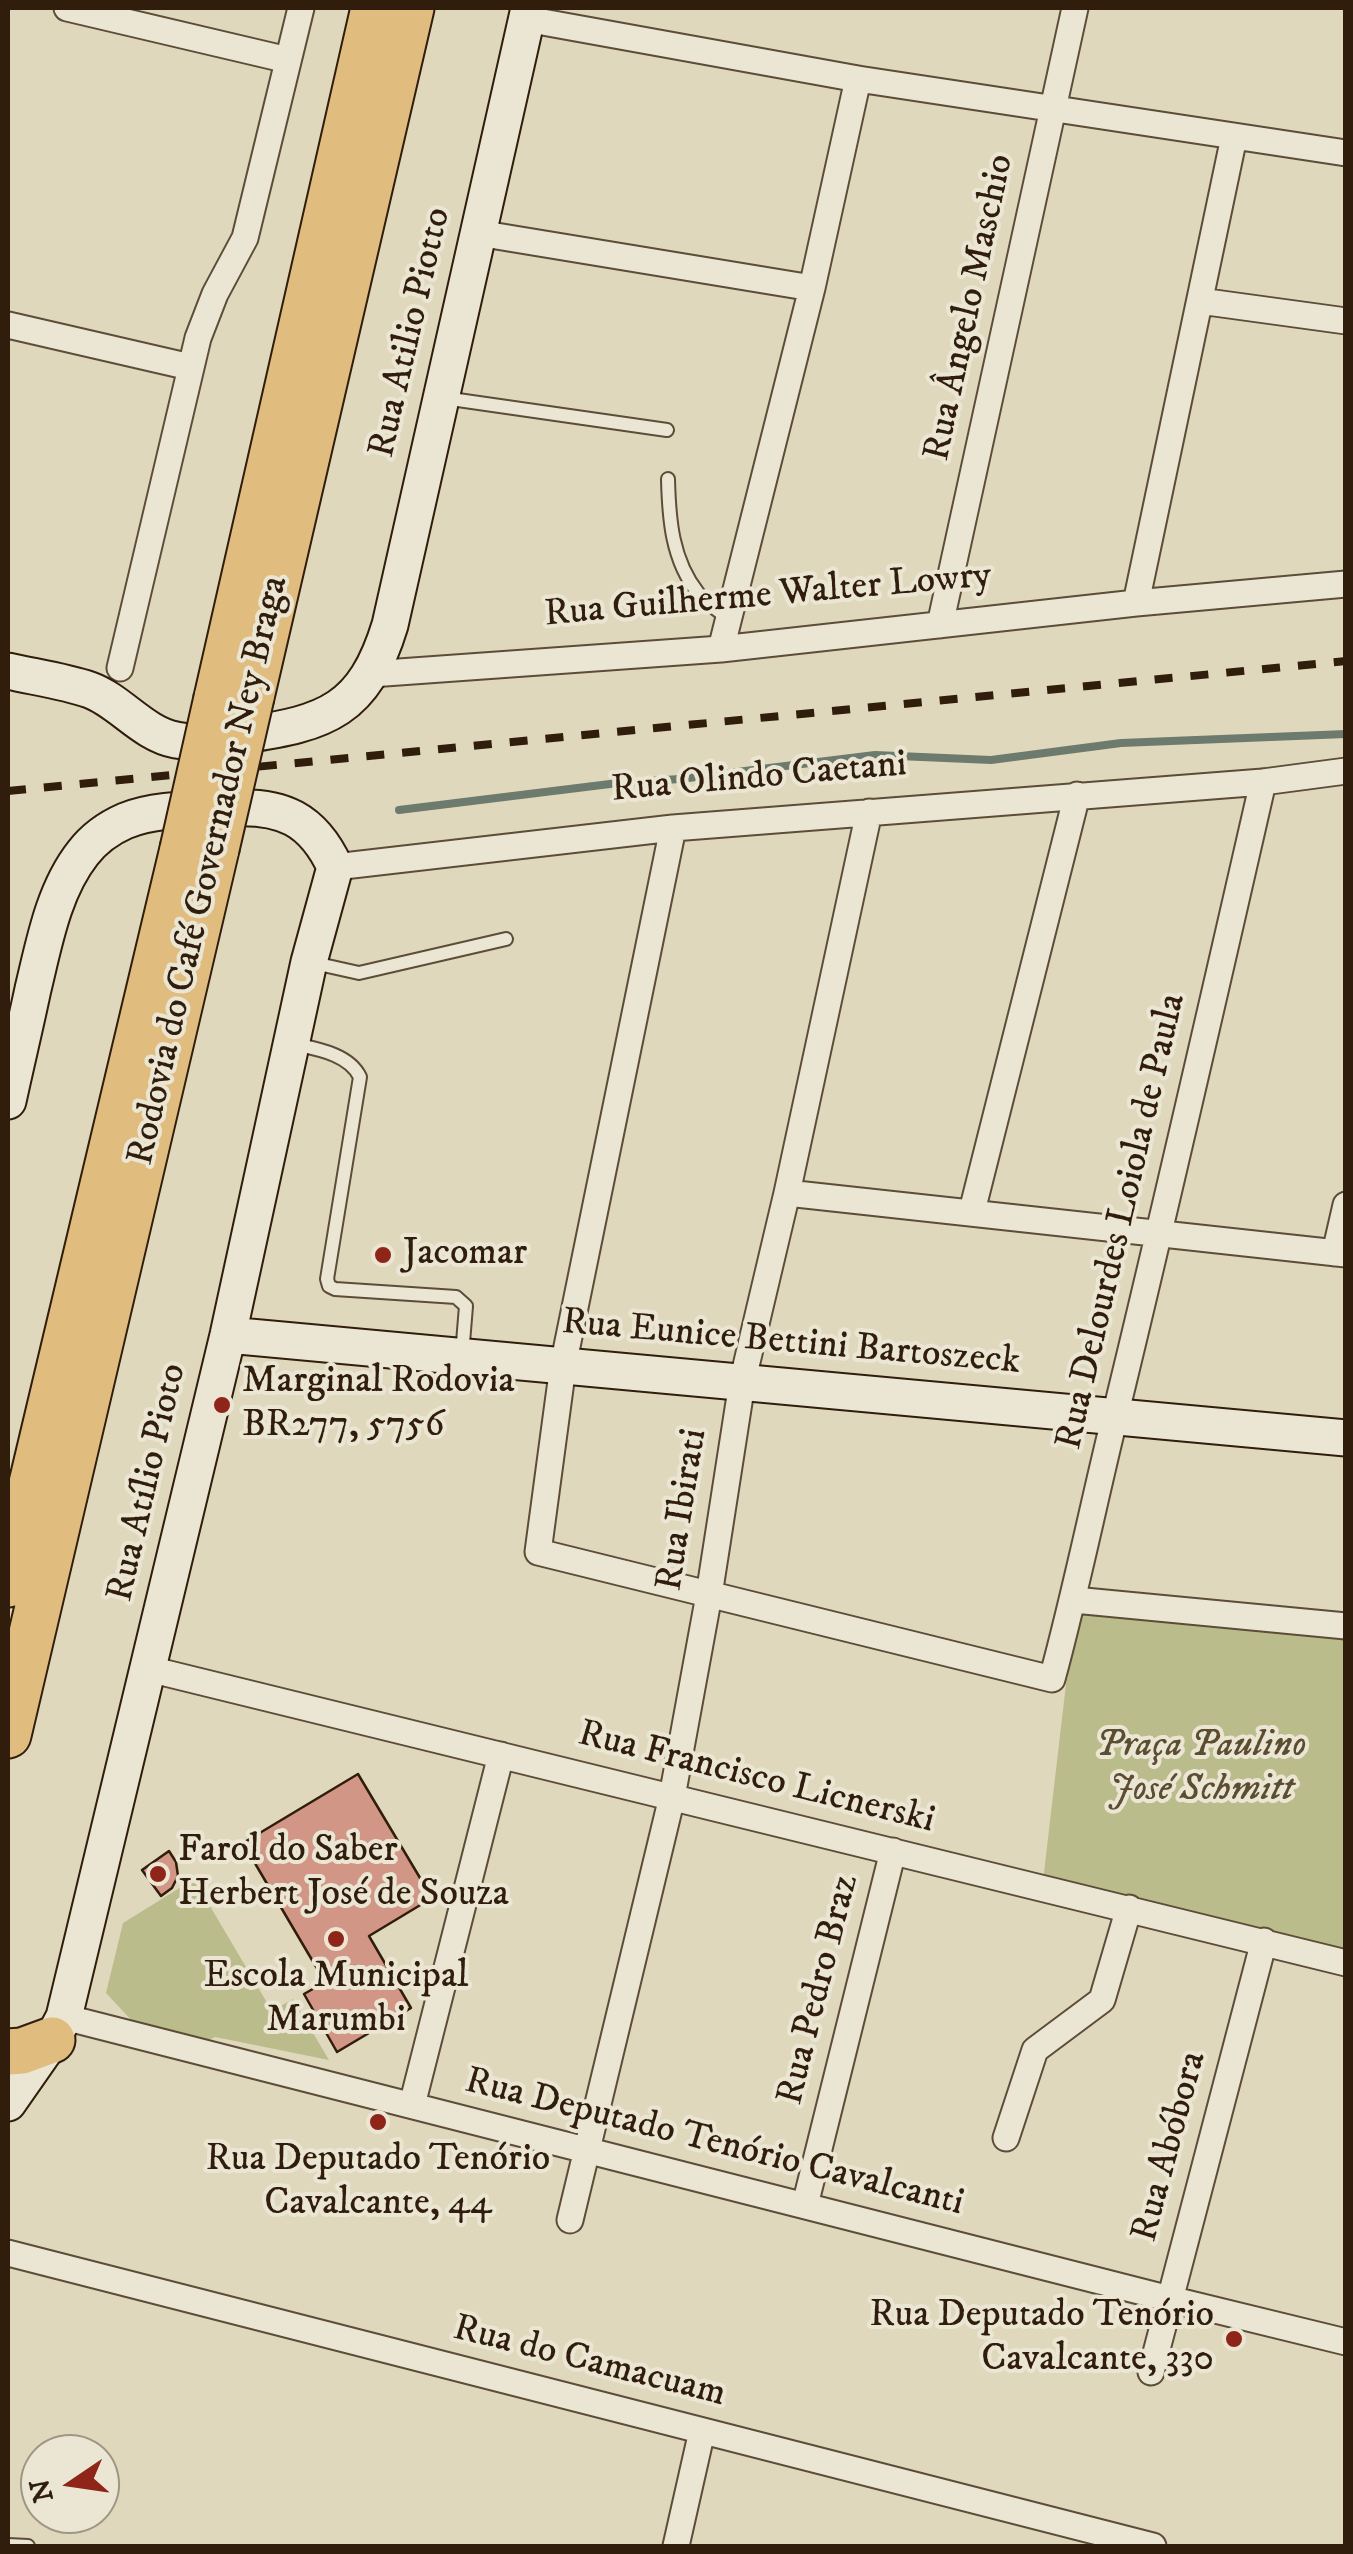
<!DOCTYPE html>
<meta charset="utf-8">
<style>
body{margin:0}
#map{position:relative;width:1353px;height:2554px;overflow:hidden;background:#e0d8bc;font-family:"IM FELL DW Pica",serif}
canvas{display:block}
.frame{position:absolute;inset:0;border:10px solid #301d0c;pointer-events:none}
.north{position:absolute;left:20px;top:2434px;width:100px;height:100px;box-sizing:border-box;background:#ebe6d3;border:2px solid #a09683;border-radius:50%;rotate:257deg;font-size:28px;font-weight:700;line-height:40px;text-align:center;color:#301d0c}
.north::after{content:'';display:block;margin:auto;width:35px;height:45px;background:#8f2418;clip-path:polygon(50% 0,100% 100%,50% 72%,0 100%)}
</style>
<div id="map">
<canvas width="1353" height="2554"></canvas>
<div class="frame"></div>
<div class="north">N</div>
</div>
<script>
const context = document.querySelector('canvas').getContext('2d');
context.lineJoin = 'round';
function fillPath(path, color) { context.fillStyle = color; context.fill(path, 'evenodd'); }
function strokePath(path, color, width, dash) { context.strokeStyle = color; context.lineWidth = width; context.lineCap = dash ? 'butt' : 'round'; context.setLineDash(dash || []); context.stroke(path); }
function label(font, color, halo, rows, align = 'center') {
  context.font = font + ' "IM FELL DW Pica",serif'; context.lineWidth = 8; context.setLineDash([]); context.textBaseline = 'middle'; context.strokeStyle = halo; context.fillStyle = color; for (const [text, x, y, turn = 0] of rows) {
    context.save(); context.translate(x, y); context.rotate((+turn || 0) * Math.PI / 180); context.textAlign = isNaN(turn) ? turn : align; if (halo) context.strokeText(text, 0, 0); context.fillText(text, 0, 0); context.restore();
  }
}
fillPath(new Path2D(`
 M1080,1612L1345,1633V1949L1043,1881L1066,1684Z
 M194,1879L272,2011L293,1999L329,2060L215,2037L207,2041L134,2023L106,1993L123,1923Z`), '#bbbc8b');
strokePath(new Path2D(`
 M399,810L618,783L680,779L875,755L991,760L1121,743L1346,734`), '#6c7b6d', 8);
const building = new Path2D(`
 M358,1774L432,1898L369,1936L411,2008L337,2052L304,1994L325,1982L243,1843Z
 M169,1851L176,1862L178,1876L172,1888L161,1896L142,1870Z`);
fillPath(building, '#d19685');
strokePath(building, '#301d0c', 2.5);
const lane = new Path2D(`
 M444,398L667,430
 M668,479C669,520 672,560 698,593C706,603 719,611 729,619
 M314,963L359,973L506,939
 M294,1044C317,1049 349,1054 360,1077L327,1279L329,1286L335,1289L456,1297L466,1306L462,1355
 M8,2545L28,2546`);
const street = new Path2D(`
 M67,8L288,60
 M526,19L858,79L1346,153
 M478,233L812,288
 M1200,301L1346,321
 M8,325L190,367
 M1136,603L1234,137
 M940,625L1075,8
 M721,649L812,288L858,79
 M120,668L198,338L215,294L245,238L301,8
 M371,674L721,649L1136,603L1346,584
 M673,828L563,1366L538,1552L1052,1679C1076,1591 1094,1501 1116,1412C1167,1203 1215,992 1263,782
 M335,867L673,828L1263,782L1346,771
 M787,1193C973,1212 1159,1235 1346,1254
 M972,1211L1077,795
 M1335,1253L1346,1205
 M1074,1600L1346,1626
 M149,1669L1346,1963
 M64,2017L1170,2299L1346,2342
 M412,2105L501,1755
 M1006,2138L1035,2050L1102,2000L1129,1908
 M805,2205L893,1851
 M570,2220L672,1797L709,1595L742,1383L787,1193L869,812
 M8,2253L1153,2546
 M1151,2372L1264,1941
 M676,2546L702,2431`);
const secondary = new Path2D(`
 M8,671C34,677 64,681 90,690C120,701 143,734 176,740C198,745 222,739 244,735C327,723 364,710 390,625L529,8
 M8,1101C16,1064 25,1027 33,989C44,944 53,891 83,853C93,840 109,828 125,821C157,808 196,810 231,808C282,805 313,819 335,867L309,962L228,1335L64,2017L52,2040L8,2103
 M228,1335L1346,1438`);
const highway = new Path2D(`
 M251,697L411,8
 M217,698L374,8
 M8,1584L183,849
 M8,1735L216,849
 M8,2052L22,2051L52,2040`);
strokePath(lane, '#5c4c38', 16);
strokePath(street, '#5c4c38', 29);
strokePath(secondary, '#301d0c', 39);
strokePath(highway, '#301d0c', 49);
strokePath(lane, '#ebe6d3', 12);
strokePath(street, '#ebe6d3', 25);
strokePath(secondary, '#ebe6d3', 35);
strokePath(highway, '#e0bc7e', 45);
strokePath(new Path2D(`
 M8,791L1346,661`), '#301d0c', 8, [18, 18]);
const highwayBridge = new Path2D(`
 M183,849L217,698
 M216,849L251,697`);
strokePath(highwayBridge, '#301d0c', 49, []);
strokePath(highwayBridge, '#e0bc7e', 45);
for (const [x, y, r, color] of [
 [383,1255,10,"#8f2418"],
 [222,1405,10,"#8f2418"],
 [158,1874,10,"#8f2418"],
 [336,1939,10,"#8f2418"],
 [378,2122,10,"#8f2418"],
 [1234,2339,10,"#8f2418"]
]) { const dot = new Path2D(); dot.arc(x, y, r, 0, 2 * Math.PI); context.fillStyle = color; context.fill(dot); strokePath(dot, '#ebe6d3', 4); }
label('38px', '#301d0c', '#ebe6d3', [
 ["Rua Ângelo Maschio",971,308,-78],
 ["Rua Atilio Piotto",412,333,-77],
 ["Rua Guilherme Walter Lowry",768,597,-5],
 ["Rua Olindo Caetani",759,779,-5],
 ["Rodovia do Café Governador Ney Braga",210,871,-77],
 ["Rua Delourdes Loiola de Paula",1123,1222,-77],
 ["Rua Eunice Bettini Bartoszeck",791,1344,5],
 ["Rua Atílio Pioto",149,1483,-77],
 ["Rua Ibirati",684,1510,-81],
 ["Rua Francisco Licnerski",756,1779,14],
 ["Rua Pedro Braz",820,1990,-76],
 ["Rua Deputado Tenório Cavalcanti",714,2144,14],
 ["Rua Abóbora",1171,2147,-75],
 ["Rua do Camacuam",589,2363,14]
]);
label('38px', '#301d0c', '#ebe6d3', [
 ["Jacomar",403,1255],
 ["Marginal Rodovia",242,1383],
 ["BR277, 5756",242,1427],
 ["Farol do Saber",178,1852],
 ["Herbert José de Souza",178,1896],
 ["Escola Municipal",336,1978,"center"],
 ["Marumbi",336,2022,"center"],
 ["Rua Deputado Tenório",378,2161,"center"],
 ["Cavalcante, 44",378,2205,"center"],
 ["Rua Deputado Tenório",1214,2317,"right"],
 ["Cavalcante, 330",1214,2361,"right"]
], 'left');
label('italic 38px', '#5a4d32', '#ebe6d3', [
 ["Praça Paulino",1201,1747],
 ["José Schmitt",1201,1791]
]);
</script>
